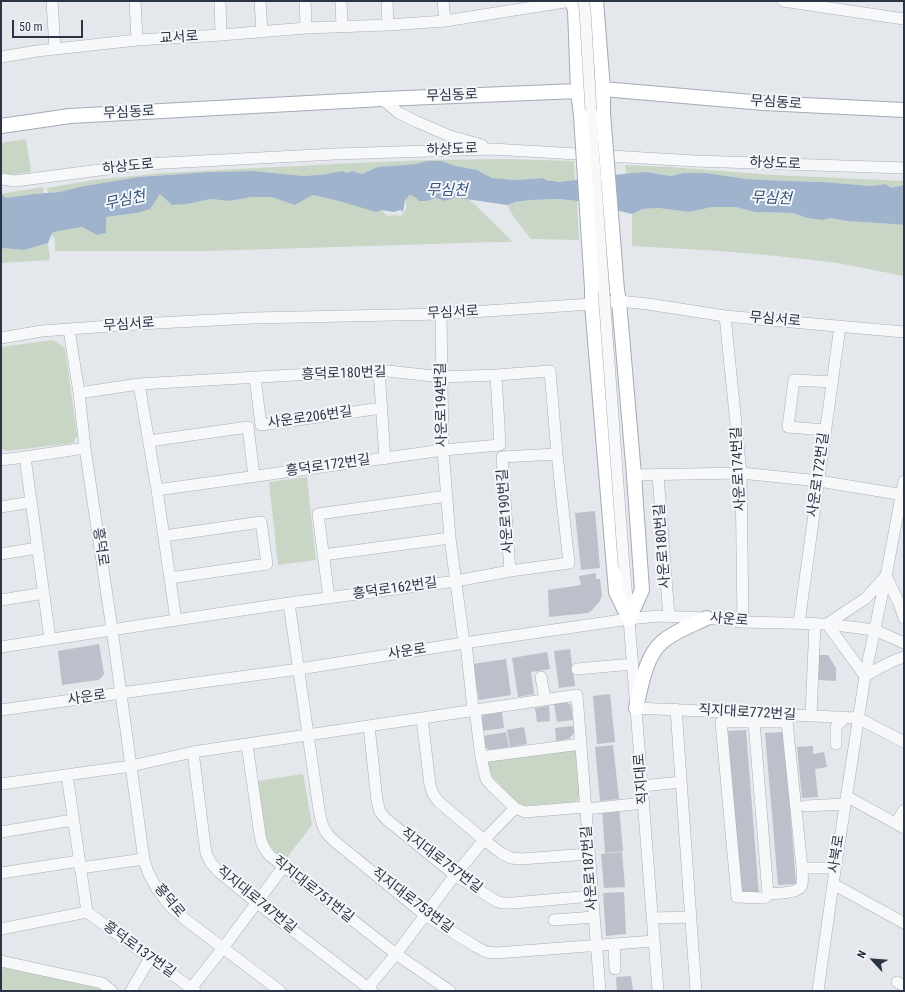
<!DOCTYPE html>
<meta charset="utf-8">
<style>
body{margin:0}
#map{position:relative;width:905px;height:992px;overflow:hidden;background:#e4e7ec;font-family:"Roboto Condensed",sans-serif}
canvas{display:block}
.frame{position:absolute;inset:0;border:2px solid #2b3445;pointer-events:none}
.north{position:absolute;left:853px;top:940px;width:40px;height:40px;-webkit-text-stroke:3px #f4f6f9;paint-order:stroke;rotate:296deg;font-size:11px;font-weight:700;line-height:16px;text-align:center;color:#2b3445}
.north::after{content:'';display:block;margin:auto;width:14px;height:18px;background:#2b3445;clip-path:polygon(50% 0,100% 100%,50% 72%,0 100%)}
.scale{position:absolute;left:12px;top:20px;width:71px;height:18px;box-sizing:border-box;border:2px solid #2b3445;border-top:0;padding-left:5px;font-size:12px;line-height:14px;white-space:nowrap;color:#2b3445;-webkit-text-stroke:3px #f4f6f9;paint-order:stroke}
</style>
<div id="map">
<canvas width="905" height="992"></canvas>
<div class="frame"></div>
<div class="north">N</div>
<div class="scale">50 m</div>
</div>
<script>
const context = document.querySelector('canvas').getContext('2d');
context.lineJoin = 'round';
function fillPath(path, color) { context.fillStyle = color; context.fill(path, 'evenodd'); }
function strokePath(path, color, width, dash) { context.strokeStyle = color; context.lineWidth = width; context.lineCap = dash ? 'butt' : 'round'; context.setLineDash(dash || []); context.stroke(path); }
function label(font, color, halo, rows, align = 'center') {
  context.font = font + ' "Roboto Condensed","Noto Sans KR",sans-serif'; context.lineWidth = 4; context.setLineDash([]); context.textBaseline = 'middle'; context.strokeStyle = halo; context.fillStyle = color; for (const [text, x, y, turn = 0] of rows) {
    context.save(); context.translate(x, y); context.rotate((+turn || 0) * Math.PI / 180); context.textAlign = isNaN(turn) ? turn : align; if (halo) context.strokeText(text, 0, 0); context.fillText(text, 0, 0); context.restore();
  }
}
fillPath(new Path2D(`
 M26,139L31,172L1,176V143Z
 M504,159L574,161L575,180C566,181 552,184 544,178L517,180L492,178L477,170L456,166L442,161H427L416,164L379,167L362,174L352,171L347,173L342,172L327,174L304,176L253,171L209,172L138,177L79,187L59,192L48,193L47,188L93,180L162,173L354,163L429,160Z
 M625,165L670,167L774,175L904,181V185L891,188L886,184L871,186L824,182L785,181L747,179L706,173H683L671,176L646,172L626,173Z
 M43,187L44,193L6,198L1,194Z
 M160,194L187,204L211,199L229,201L252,197H271L295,205L313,195L382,210L387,216L396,215L401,216C406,210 408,209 405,200L410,195L416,198L419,201H427L436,198L445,201L454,198L469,199L508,237L512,242H496L207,251H55V238L52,236V233L59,231L82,227L97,235L106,217L137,213Z
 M559,199L577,201L579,240L531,239L515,219L507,205C524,199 542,200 559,199Z
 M712,207H736L755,212L793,213L807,218L823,220L830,218L847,221L892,224L904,225V276L838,263L777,256L719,251L632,246V214L643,209L658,208L690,212Z
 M48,243L50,260L1,263V248L24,250Z
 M53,340L65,348L77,436L73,443L6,451L1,448V347Z
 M307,477L316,560L278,565L269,482Z
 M571,747L577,753L581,794L576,802L523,806L518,804L507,794L498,782L490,774L487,765L491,758Z
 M303,774L312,825L285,860L279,856L270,846L265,835L258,781Z
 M1,957L111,991H1Z`), '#c9d6c5');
fillPath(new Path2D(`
 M427,161H442L456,166L477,170L492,178L516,180L544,178L546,180L559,182L630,173L646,172L671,176L683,173H706L747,179L785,181L824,182L871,186L886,184L891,188L904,185V225L892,224L847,221L830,218L823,220L807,218L793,213L755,212L736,207H712L690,212L658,208L643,209L632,214L577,201L559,199L531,200L516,202L507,205L466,199L454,198L445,201L436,198L427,201H419L416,198L410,195L405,200L403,212L401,210L393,212L382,210L376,212L339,201L313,195L295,205L271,197H252L229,201L211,199L187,204L172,205L160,194L150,209L137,213L106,217V233L97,235L82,227L59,231L52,233L48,243L24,250L1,248V194L6,198L34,194L59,192L79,187L138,177L209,172L253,171L304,176L327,174L342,171L347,173L352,171L362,174L378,167L416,164Z`), '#9fb4cc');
fillPath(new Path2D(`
 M595,511L600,568L581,570L575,513Z
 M596,573V579H600L602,595L600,601L592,610L588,613L549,617L548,590L581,585L579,576Z
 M99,644L104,674L101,678L98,680L62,685L58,651Z
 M570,649L575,686L559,688L554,651Z
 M547,652L550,669L531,672L534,694L518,697L512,658Z
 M819,655H828L836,668V681L818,680Z
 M506,659L511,695L479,700L473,664Z
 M610,694L615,742L597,744L593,696Z
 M566,702L571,705L573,720L557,722L554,703Z
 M549,706L550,721L537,722L535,708Z
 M502,712L504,728L482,731L481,722L483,715Z
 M573,726L574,733L569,739L556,741L555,728Z
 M524,727L527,744L510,747L507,730Z
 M746,730L759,895L741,896L728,731Z
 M506,732L509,747L489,750L485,747L483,736Z
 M784,732L796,884L778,885L765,733Z
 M613,745L619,799L600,801L595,747Z
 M813,746V754L824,752L827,767L815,769L818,797L802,798L797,747Z
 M619,806L623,851L605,853L602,808Z
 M622,852L625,887L604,888L601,854Z
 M624,892L626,934L606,936L603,893Z
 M631,976L633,991H617L616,977Z`), '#bbc0ca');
const minor = new Path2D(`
 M52,1L55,49
 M135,1L137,40
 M220,1L221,35
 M260,1L262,32
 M305,1L306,28
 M341,1L342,27
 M387,1L388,25
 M443,1L445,21
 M783,1L904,19
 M1,57L37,51L137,40L221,35L306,28L388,25L445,21L571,1
 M382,99L399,113L415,121L450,136L482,145
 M1,179L15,181L146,164L335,154L492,149L695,161L904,168
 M441,314L443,450L450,538L464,643
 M725,316L741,473L743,622
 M69,329L79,393L85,448L112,629L144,860L148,872L157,889L171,907L186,920L280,991
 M1,338L42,331L138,324L253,318L441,314L592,304L619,301L648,304L725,316L904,332
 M379,370L385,459
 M255,378L261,425L382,408
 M139,384L157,490L176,620
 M826,430L788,427L794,380L832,382
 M149,441L248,427L254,476
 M25,457L50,639
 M1,460L25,457L85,448
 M634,475L741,473L819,481L904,495
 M658,475L669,617
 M157,490L443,450L500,445L496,375
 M1,507L31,502
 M164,536L261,522L267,564L170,578
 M1,554L37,548
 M323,555L450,538
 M624,567L629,619L658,991
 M510,571L502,457L557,454
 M329,598L318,514L447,496
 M1,600L44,593
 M289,603L319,810C322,823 322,830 333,840L425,915L475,946L486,952L496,953L654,941
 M904,618L899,603L886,576L866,598L827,624L865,676C877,669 890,661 904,657
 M799,623L840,326
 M466,643L473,710
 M1,647L176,620L289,603L456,581L510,571L569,563L557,454L550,371L496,375L442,377L379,370L139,384L79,393
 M577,669L633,664
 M541,677L545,699
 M636,708L858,718L904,742
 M676,709L696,991
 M1,710L121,693L299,669L464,643L629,619L658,616L707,618L743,622L827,624L875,630L904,643
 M475,710L481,757L486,779L492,786L515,808L525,812L585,807
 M811,715L815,623
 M422,718L430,785L433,794L439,802L484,840L501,853L511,858L521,859L589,854
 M754,722L768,894
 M369,726L377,801L380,812L386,819L455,875L496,901L502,903H513L592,896
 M247,744L260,835L262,844L269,855L396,954L450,991
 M836,744V727L845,717
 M193,752L206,853L211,863L219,872L257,903L372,991
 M481,757L581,744
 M67,775L87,912
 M1,784L131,766L193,752L577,695L600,991
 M642,786L681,782
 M846,796L904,828
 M805,806L845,804
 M586,809L644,803
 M896,823L904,810
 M1,832L73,820
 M80,868L144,859
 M802,868C802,873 803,880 802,885C798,894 777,893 768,894L766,897L764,898L737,897L721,722H787L802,868H835
 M1,873L79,861
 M833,884L904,923
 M87,912L195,991
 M653,918L691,917
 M554,920L594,917
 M1,929L87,912
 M614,944L615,969
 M1,961L102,983L112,991
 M897,982L904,986
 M131,991L150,958
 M189,991L223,948L284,866
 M371,991V984L396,954L455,875L484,840L515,808
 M818,991L833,884L865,676L886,576L904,481`);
const major = new Path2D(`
 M572,1L575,10L578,91L581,116
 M596,1L603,89V113
 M1,126L70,116L382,99L578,91L586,89H603L764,103L904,110
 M592,288V304L616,592L629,619
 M617,290L619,301L634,475L642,590L629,619
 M636,708C641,687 645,657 662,642C675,631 692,625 707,618`);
strokePath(minor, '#a9aeb7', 12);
strokePath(major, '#a3abb8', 16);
strokePath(minor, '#f7f8fa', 11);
strokePath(major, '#fff', 14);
const minorBridge = new Path2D(`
 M583,1L585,10L593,145L624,567`);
const majorBridge = new Path2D(`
 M603,113L617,290
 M581,116L592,288`);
strokePath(minorBridge, '#a9aeb7', 12, []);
strokePath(majorBridge, '#a3abb8', 16, []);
strokePath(minorBridge, '#f7f8fa', 11);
strokePath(majorBridge, '#fff', 14);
label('14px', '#2b3445', '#f4f6f9', [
 ["교서로",179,38,-4],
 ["무심동로",452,96,-2],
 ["무심동로",776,103,4],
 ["무심동로",129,113,-3],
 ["하상도로",452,150,-2],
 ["하상도로",775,164,2],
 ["하상도로",128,167,-6],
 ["무심서로",453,313,-3],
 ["무심서로",775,320,5],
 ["무심서로",129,325,-4],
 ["흥덕로180번길",344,374,-2],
 ["사운로194번길",442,405,-91],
 ["사운로206번길",310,418,-8],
 ["흥덕로172번길",328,466,-8],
 ["사운로174번길",739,469,-93],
 ["사운로172번길",819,475,-82],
 ["사운로190번길",506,511,-94],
 ["사운로180번길",663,546,-94],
 ["흥덕로",100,547,82],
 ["흥덕로162번길",395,589,-8],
 ["사운로",729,620,5],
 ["사운로",407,652,-9],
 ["사운로",87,698,-8],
 ["직지대로772번길",747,713,3],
 ["직지대로",642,779,-95],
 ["사북로",837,854,-81],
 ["직지대로757번길",441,861,37],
 ["사운로187번길",590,868,-94],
 ["직지대로751번길",313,890,38],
 ["직지대로747번길",256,900,39],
 ["흥덕로",169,901,50],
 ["직지대로753번길",412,901,37],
 ["흥덕로137번길",139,950,36]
]);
label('italic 15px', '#34527a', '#f4f6f9', [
 ["무심천",447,191,1],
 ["무심천",771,199,2],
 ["무심천",125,201,-12]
]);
</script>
